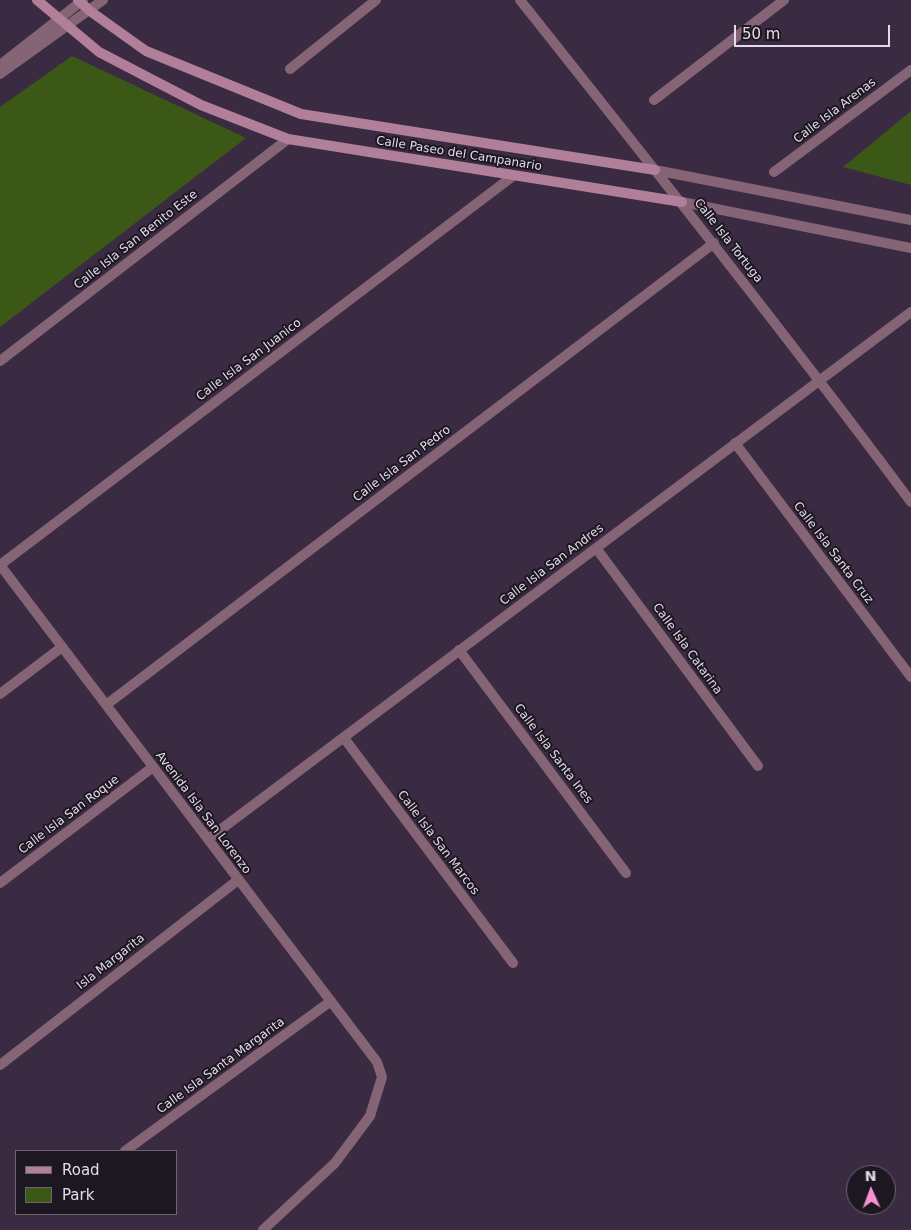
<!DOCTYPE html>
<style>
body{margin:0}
#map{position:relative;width:911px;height:1230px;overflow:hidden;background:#3a2b42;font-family:"DejaVu Sans",sans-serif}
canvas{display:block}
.legend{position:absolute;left:15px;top:1150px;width:162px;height:65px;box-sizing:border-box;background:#1d1721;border:1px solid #6d6571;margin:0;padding:6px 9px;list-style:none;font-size:15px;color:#e4dbea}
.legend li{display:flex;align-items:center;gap:10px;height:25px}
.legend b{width:25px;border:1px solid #6d6571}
.north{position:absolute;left:846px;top:1165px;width:50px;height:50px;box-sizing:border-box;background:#1d1721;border:1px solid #6d6571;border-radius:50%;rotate:358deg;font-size:14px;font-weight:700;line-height:20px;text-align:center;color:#e4dbea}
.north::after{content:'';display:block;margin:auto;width:18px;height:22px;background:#f790ce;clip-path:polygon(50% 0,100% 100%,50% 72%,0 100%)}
.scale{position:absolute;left:734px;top:25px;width:156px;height:22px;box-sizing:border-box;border:2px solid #e4dbea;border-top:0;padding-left:6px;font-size:15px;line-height:18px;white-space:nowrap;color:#e4dbea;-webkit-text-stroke:4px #1d1721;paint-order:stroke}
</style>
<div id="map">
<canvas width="911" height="1230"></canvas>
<ul class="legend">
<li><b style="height:6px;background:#b27f9a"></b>Road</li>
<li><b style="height:14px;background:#3c5817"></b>Park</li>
</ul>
<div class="north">N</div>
<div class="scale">50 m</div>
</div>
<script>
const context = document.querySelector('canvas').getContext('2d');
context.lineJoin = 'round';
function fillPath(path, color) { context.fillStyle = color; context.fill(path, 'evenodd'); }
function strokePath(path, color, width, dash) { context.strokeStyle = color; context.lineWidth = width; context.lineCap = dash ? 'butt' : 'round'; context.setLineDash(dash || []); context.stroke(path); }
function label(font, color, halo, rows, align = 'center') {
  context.font = font + ' "DejaVu Sans",sans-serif'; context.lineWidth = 4; context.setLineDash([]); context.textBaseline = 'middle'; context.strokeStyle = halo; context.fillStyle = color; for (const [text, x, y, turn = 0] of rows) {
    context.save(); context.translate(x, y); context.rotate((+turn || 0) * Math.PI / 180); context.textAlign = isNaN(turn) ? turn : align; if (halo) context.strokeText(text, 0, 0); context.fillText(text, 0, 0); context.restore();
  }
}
fillPath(new Path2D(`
 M72,56L246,138L0,327V107Z
 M911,111V185L843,167Z`), '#3c5817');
strokePath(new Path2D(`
 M520,0C652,166 784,332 911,502
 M0,65L83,0
 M290,69L376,0
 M0,74L103,0
 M654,100L784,0
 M655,170L911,220
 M774,172L911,70
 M682,202L911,248
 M0,361L288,139
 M735,443L911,677
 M596,548L758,766
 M0,565L377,1062L382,1077L370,1116L335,1163L263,1230
 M0,565L513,176
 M459,650L626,873
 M0,694L62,647
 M106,705L714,243
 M344,738L513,963
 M208,839L911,312
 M0,883L153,767
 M0,1065L238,880
 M125,1151L331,1001`), '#846475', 10);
strokePath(new Path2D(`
 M37,0L99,52L201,105L288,139L682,202
 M78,0L90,11L146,51L301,114L655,170`), '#b27f9a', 10);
label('12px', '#e4dbea', '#1d1721', [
 ["Calle Isla Arenas",835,111,-37],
 ["Calle Paseo del Campanario",459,154,9],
 ["Calle Isla San Benito Este",136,240,-38],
 ["Calle Isla Tortuga",728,241,52],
 ["Calle Isla San Juanico",249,360,-37],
 ["Calle Isla San Pedro",402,464,-37],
 ["Calle Isla Santa Cruz",833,553,53],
 ["Calle Isla San Andres",552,565,-37],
 ["Calle Isla Catarina",687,649,54],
 ["Calle Isla Santa Ines",553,754,53],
 ["Avenida Isla San Lorenzo",203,813,53],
 ["Calle Isla San Roque",69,815,-37],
 ["Calle Isla San Marcos",438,843,53],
 ["Isla Margarita",111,962,-38],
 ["Calle Isla Santa Margarita",221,1066,-36]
]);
</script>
